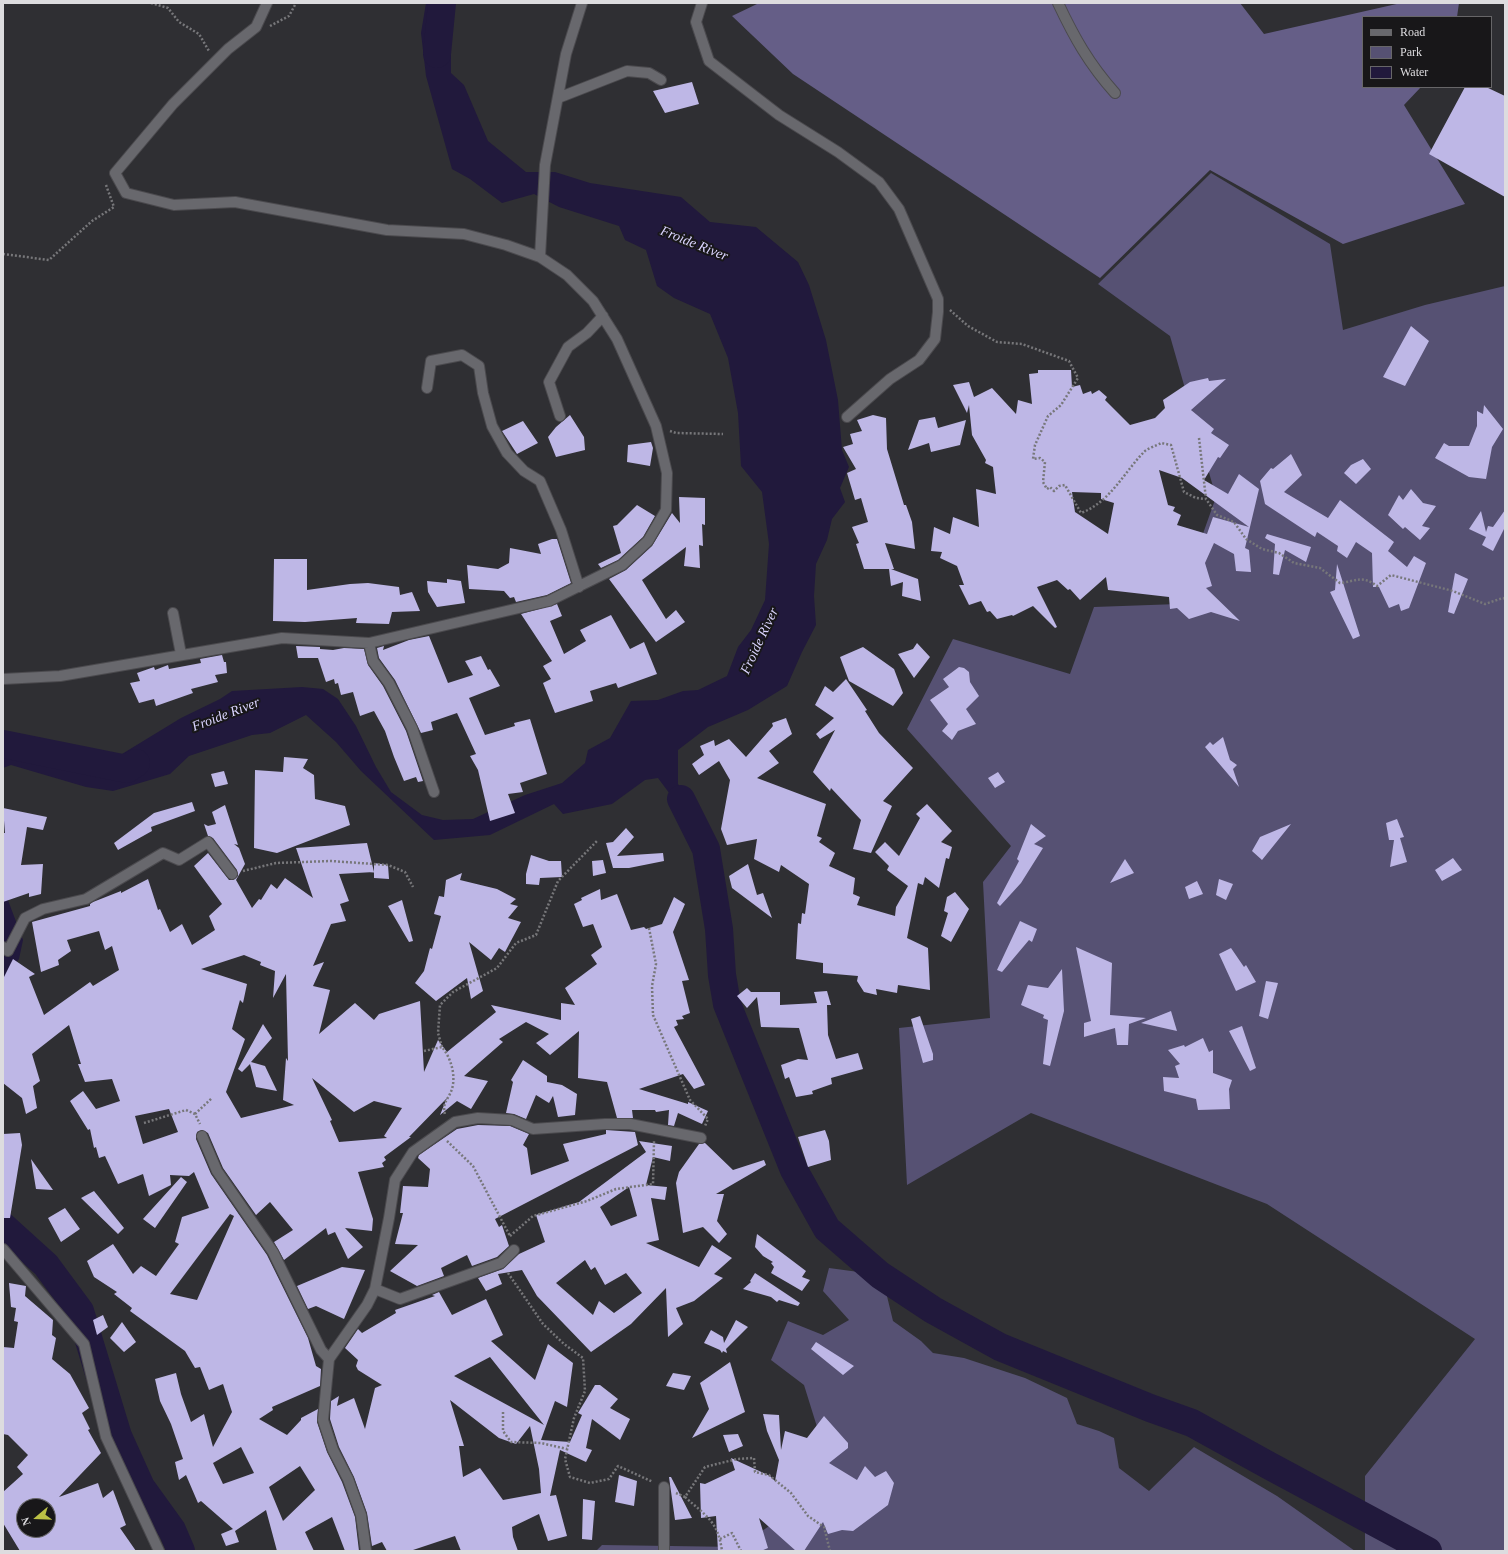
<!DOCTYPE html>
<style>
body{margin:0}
#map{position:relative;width:1508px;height:1554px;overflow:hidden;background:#2f2f33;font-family:"Times New Roman",serif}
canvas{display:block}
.frame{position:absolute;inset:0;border:4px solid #dddcdf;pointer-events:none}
.legend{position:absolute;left:1362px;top:16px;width:130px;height:72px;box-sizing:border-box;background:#181719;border:1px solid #676668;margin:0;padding:5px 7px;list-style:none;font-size:12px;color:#dddcdf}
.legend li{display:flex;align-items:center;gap:8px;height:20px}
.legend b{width:20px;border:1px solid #676668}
.north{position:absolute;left:16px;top:1498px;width:40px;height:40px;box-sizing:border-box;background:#181719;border:1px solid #676668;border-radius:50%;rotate:251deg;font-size:11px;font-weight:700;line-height:16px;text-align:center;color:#dddcdf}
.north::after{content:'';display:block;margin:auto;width:14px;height:18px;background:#bbc045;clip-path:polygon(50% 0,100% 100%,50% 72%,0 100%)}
</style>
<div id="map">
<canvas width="1508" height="1554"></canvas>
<div class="frame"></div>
<ul class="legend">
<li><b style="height:5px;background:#68686d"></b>Road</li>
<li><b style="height:11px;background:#565173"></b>Park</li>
<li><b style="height:11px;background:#21193c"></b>Water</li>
</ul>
<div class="north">N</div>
</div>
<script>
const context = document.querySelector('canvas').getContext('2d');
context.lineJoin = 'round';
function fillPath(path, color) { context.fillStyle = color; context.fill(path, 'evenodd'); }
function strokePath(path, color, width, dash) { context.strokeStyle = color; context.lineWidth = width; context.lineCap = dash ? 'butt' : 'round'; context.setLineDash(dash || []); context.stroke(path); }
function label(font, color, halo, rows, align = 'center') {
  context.font = font + ' "Times New Roman",serif'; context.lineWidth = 4; context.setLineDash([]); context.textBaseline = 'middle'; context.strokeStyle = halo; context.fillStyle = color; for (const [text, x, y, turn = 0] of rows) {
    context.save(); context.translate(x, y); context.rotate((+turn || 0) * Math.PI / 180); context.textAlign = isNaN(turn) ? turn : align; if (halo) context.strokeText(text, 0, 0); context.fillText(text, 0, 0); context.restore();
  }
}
fillPath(new Path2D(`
 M1211,173L1330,244L1343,330L1425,305L1505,286V1551H1365V1476L1475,1339L1267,1204L1031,1113L907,1185L899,1028L990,1018L983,882L1011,846L907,729L953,639L1070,674L1094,607L1178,604L1216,497L1170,336L1098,284Z
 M829,1268L866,1273L886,1292L893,1321L921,1341L933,1353L964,1358L1025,1378L1067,1398L1077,1424L1099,1431L1114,1438L1119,1468L1149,1491L1194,1447L1277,1496L1355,1551H596L602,1545L739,1547L808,1499L818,1430L804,1385L771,1360L788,1321L823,1335L849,1320L823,1291Z`), '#565173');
fillPath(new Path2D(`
 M759,3H1240L1264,34L1401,3H1459L1457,17H1363V87H1421L1404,105L1465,204L1343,244L1210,170L1100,278L793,74L732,16Z`), '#655e87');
fillPath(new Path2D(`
 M426,3H434L432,5L445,22L451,54V73L464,85L488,141L526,172H555L590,183L681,197L710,222L756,227L798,262L809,285L826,340L838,400L842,450L849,467L840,488L845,502L832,519L827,540L816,564L814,596L816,625L802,652L787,686L748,710L708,727L678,750V784L692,802L699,833L658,778L645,780L612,804L563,814L554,804L490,835L434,840L361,771L336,742L306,715L270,733L252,735L189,756L170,774L113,791L86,787L11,765L3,768V733L93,767L117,757L181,718L220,699L232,691L302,687L323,689L338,699L356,726L376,767L391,792L422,815L443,820L473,819L525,795L562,783L585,763L588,750L610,738L631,701L658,700L683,691L698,690L727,676L738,647L751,630L765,600L769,544L762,492L741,466L738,413L728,358L710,314L674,298L657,286L646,250L625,240L619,226L559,207L534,194L502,203L470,179L452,169L426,76L421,33Z
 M3,887L23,940L19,959L7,974L3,984Z`), '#21193c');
strokePath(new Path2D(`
 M437,54L442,3
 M3,744L127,769L136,763
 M681,799L706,849L719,929L722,975L727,1004L794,1170L827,1229L880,1275L933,1310L1000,1347L1150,1408L1192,1423L1268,1465L1428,1551
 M3,1226L46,1265L80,1311L118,1436L141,1487L172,1530L181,1551`), '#21193c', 28);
fillPath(new Path2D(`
 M692,82L699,104L665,113L653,91Z
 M1465,87H1486L1505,96V197L1429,154Z
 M1411,326L1429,341L1405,386L1383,377Z
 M1038,370H1071L1072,387L1080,385L1083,394L1091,391L1092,394L1099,390L1107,397L1105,400L1130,425L1155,418L1165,408L1163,400L1190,382L1208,378L1209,381L1226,379L1191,410L1214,429L1211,433L1229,445L1220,458L1218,457L1204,480L1228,494L1239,474L1259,489L1245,548L1249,550L1251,572L1236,571L1234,554L1214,543L1205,563L1212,586L1206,588L1240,621L1211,612L1189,619L1177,608L1170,609L1169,597L1108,590L1106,577L1080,600L1070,589L1068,590L1057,580L1037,587L1057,627L1055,628L1033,606L1013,616L1012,615L997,619L990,611L987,612L981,601L969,605L959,585H964L957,566L940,558L942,552L931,551L934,527L950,534L953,517L979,527L976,489L996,494L993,467L985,463L986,460L972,435L969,405L967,413L953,385L969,382L974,397L992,388L1016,414L1018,400L1032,404L1029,374L1038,373ZM1159,470L1182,478L1249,527L1213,517L1207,534L1177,525L1181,515L1173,511L1175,507L1168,505ZM1072,492L1101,493V499L1114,503L1108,534L1075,512Z
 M1484,405L1503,429L1492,447L1486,479L1469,477L1435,458L1444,443L1449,446H1469L1477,426V411L1483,414Z
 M570,415L584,437L585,450L556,457L548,437L556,427Z
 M873,415L886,418L887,449L904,505H906L912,522L915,549L885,543L894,569H891L918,579L921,601L902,596L903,582L891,586L889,569H864L856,544L859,543L852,527L868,522L861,498L855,500L847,473L856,469L843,447L853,444L850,434L862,431L857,420Z
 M935,417L938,428L966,420L960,445L931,452L929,443L908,450L919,420Z
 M523,421L538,443L517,454L502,431Z
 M651,442L653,448L650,466L627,462L628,445Z
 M1291,454L1302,475L1284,492L1328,518L1340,500L1394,542L1388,551L1407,567L1414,556L1426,563L1409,608L1401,611L1399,604L1389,608L1379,587H1373L1372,553L1356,542L1347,558L1337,551L1338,546L1317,532L1315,537L1265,504L1260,481L1271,468L1273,469Z
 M1363,459L1371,469L1356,484L1344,473L1351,465Z
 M1411,489L1423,503L1436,506L1422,526L1430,528L1420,540L1405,527L1403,529L1388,515L1399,495L1403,500Z
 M679,497L705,498V525L702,524L703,546L699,545L700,568L684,566L686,547L642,580L666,619L676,610L685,622L656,642L609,579L626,570L652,546L672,513L680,523Z
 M637,505L655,516L643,537L618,560L601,568L598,564L621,553L613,526L617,525Z
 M1505,510V527L1493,551L1482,545L1486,537L1469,529L1481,511L1486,532L1488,526L1493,527Z
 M1267,534L1311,547L1306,562L1285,550L1279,575L1273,574L1275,544L1265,538Z
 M552,539H557L571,583L547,595L516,602L514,597L510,598L504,591L469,589L467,565L498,569L509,563L510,548L541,554L538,544Z
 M274,559H307V590L350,584L368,583L399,587L400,595L412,592L420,611L392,612L389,624L356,623L357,618L305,622L273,621Z
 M1337,564L1360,636L1353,639L1330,592L1335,590Z
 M1455,573L1468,579L1454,614L1448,612Z
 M447,579L461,581L465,603L437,607L428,592L427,581L447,583Z
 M557,604L562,616L550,621L564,654L586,641L580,630L611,615L630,649L644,642L657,674L618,688L616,683L590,691L593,701L555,713L543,683L551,679L543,666L552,661L521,614Z
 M429,636L448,683L473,675L465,661L481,656L488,670L490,669L500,686L469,698L485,735L515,726L514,723L530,719L547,774L520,783L523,792L508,794L515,813L490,821L478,770L470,756L476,754L457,713L431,722L433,730L421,733L395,680L379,658L377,648L384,646L383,650L409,640Z
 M917,643L930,657L914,678L898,654L913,649Z
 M296,646L320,647V649L333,650L344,648L364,649L368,665L383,686L406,731L423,781L418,782L416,777L404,781L394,757L385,731L374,711L360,716L353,692L341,695L338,683L335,684L334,679L326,682L318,658H298Z
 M863,647L894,669L903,693L893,706L849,681L840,657Z
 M222,655L224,662H226L227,673L215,675L218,682L191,689L193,693L156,706L154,699L139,703L130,683L140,681L137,673L154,667L155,670L168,665L169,669L201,663L200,659Z
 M959,667L964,668L969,672L970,682L979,696L966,709L976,724L958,731L952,740L942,731L948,724L930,700L949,687L943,679Z
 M846,679L867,710L865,711L879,733L913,768L883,801L892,806L871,853L853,849L861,820L831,788L830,791L813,772L835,730L820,739L816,734L834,718L815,705L825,686L833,692Z
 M786,718L792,734L769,751L779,763L757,778L826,804L817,836L822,838L819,842L835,853L829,866L855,878L853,894L860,897L857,905L895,916L896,907L908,886L887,870L889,866L875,852L885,842L899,856L920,818L916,814L927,804L952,831L941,842L952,847L949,859L946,858L939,888L925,877L923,885L918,883L907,938L928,948L930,990L898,985L897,993L876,989L877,995L864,992L857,981L858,976L823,973V963L796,959L798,923L801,924L802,913L805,914L809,884L781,865L779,872L754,859L757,839L727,845L721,829L730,780L719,761L699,775L692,764L704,755L700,746L714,740L715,746L729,739L746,757L773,726L772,723Z
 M1223,737L1230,760L1237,765L1233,769L1239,787L1205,747L1210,742L1213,745Z
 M284,757L308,759L303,768L314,775L315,799L345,806L350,825L277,853L254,848L255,770L283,772Z
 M224,771L228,784L215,787L211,774Z
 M998,772L1005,782L995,788L988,778Z
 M192,802L195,811L151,827L152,831L118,850L114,843L154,813Z
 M225,805L238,845L234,844L239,848L245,864L236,880L252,908L259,899L261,900L271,884L277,889L285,878L313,898L296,848L367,843L374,872L339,874L349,901L340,904L346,921L331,924L313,966L324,962L313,986L330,990L319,1034L355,1003L374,1020L379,1014L420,1001L424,1072L438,1040L447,1052L496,1012L491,1005L561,1020V1003L575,1005L565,988L597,964L591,955L602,947L593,924L583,927L574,904L582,900L581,898L600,889L601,900L617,894L631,930L644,927L646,929L662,924L674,897L685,904L673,932L689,980L682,981L690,1013L682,1016L684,1019L676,1020L678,1025L674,1027L705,1085L694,1089L683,1074L639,1089L688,1104V1102L708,1111L702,1124L678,1113L674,1126L668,1125L669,1110L656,1112L655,1110H632L633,1118H617L607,1082L578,1078L579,1031L550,1055L536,1043L549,1034L526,1022L499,1039L503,1042L464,1076L488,1081L471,1109L457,1101L440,1115L447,1098L409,1137H411L384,1157L386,1160L382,1163L384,1167L358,1172L373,1219L372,1231L345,1228L363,1247L348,1259L335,1232L328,1235L326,1228L284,1260L274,1242L293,1230L270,1202L256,1215L223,1168L208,1133L202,1130L197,1132L196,1139L211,1174L267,1255L308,1338L316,1366L321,1369L320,1386L272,1407L273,1410L259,1419L287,1435L301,1420V1418L318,1409L317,1422L327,1452L342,1482L355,1517L359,1551H345L332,1517L305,1532L314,1551H277L266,1510L235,1531L239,1542L226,1546L221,1534L233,1529L201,1501L198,1503L186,1475L179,1480L175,1462L183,1459L171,1424L160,1401L155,1379L176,1373L181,1394L191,1422L204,1414L213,1447L232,1412L223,1384L209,1390L200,1367L195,1368L185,1351L130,1311L132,1308L114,1294L117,1292L94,1277L87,1261L113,1244L133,1274L141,1266L156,1276L179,1244L175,1242L182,1217L209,1208L194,1172L189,1176L170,1175L171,1185L149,1196L143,1174L118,1184L105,1156L99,1158L96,1147L94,1148L90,1129L88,1130L70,1101L83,1091L96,1109L120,1101L112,1079L85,1082L78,1064H81L69,1025L32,1054L40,1081L33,1086L37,1108L26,1114L22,1098L3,1083V979L13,959L35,974L29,977L44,1015L90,982L93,986L119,970L112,946L105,950L99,931L67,940L71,951L58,960L59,965L41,972L32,922L90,906V904L93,902L121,891V893L148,879L158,910L160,909L170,932L182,924L192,945L215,930L209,916L222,904L194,866L208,853L229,880H233L238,876L237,870L213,838L208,836L204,824L208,826L216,824L212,812ZM244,955L261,962L260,965L275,971L273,998L286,974L288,1061L286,1058L283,1100L294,1105L241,1118L226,1092L245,1039L232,1029L240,1000L243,1003L247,984L201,969ZM312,1078L354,1112L374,1101L402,1108L384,1136L387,1138L339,1142L330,1121L332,1120ZM169,1109L178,1132L143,1144L135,1116ZM230,1214L234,1216L197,1300L170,1294ZM241,1447L254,1473L223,1484L213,1463ZM300,1466L315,1490L283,1521L269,1487Z
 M3,808L47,817L43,830L27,827L21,865L43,864L41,894L29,897V893L3,902V833H5Z
 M1397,819L1404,837L1400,838L1407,862L1390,867L1394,840H1389L1386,823Z
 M1031,824L1046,836L1034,844L1043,848L1021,883L1000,906L997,903L1019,861L1017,859Z
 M1291,824L1262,860L1252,851L1260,837Z
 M626,828L634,837L617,856L663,853L664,861L629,868H613L606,843L613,842Z
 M531,855L549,861H561L562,877L540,878L539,885L526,884V874Z
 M1453,858L1462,870L1442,881L1435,870Z
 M1125,859L1134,873L1110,883Z
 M603,860L606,873L593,876L592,861Z
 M374,863L388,865L389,879L374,878Z
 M748,864L757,895L763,893L772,918L732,888L729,876Z
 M462,873L460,880L497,889L516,899L510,904L518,906L508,918L521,922L505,952L499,948L491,960L469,942L483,991L471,999L467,978L436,1001L415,983L424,971L430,948L432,949L441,916L434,914L439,896L444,897L446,880Z
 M1219,879L1233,884L1226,900L1216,895Z
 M1197,881L1203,894L1189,899L1185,887Z
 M955,892L969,909L951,942L941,936L948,913L944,911L947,897Z
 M402,900L413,941L409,942L388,906Z
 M1020,921L1037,929L1032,942L1029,940L1002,972L997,970Z
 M1076,947L1112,963L1110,1015L1146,1018L1129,1024L1128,1045H1117L1115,1028L1084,1037V1023L1091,1021Z
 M1231,948L1244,967L1246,965L1256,982L1236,991L1219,954Z
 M1062,969L1064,1011L1050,1066L1043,1064L1048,1020L1043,1018L1044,1015L1021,1005L1028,985L1048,988Z
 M1266,981L1278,983L1268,1019L1259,1016Z
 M747,988L751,992H780V1005L817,1003L814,992L827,991L831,1005H827L828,1035L836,1059L858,1053L863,1069L831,1078L832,1084L812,1091L813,1094L796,1097L789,1077L785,1079L781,1065L798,1059L808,1060L799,1028L761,1027L757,997L747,1008L737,996Z
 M1171,1011L1177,1031L1141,1023Z
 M920,1016L933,1054V1060L923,1063L911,1019Z
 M263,1024L272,1038L251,1062L265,1066L277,1091L256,1087L250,1064L242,1072L238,1069Z
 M1242,1026L1256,1068L1250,1071L1229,1031Z
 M1203,1038L1209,1052L1213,1050V1073L1232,1080L1229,1089L1230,1109L1198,1110L1196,1099L1164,1091L1163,1077L1179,1078L1175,1066L1180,1064L1168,1050L1184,1045L1185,1047Z
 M523,1060L547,1076V1082L562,1085L577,1094L575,1115L558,1117L553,1096L549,1103L536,1095L526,1119L514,1114L506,1113L513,1082L511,1080Z
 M478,1125L510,1126L529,1134L523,1145L527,1148L531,1175L569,1161L563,1144L606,1134V1130L635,1132L638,1145L495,1219L499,1227L502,1225L509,1246L497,1257L472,1266L467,1255L441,1268L444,1276L417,1286L390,1271L418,1245L395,1244L403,1213H400L403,1186L428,1187L430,1169L418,1158L419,1155L457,1129Z
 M825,1130L829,1141L831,1160L808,1167L798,1137Z
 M20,1133L22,1145L10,1218H3V1134Z
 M639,1141L672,1146L670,1161L653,1157L646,1185L667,1187L665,1200L651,1198L659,1240L646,1243L699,1267L712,1245L732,1258L714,1274L723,1278L694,1301L676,1308L683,1324L668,1337L666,1288L631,1324L591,1352L537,1296L522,1270L498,1274L502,1284L486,1291L478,1278L503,1269L519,1254L545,1242L536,1215L579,1202L646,1152ZM629,1187L637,1216L611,1226L600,1207ZM585,1260L591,1270L595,1267L605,1285L626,1273L642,1293L614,1313L599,1301L593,1315L556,1283Z
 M705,1143L733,1170L764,1160L766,1165L716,1194H724L717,1221L727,1234L719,1243L703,1227L683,1233L676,1183L679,1172L699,1144Z
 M31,1159L53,1190L36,1189Z
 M181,1177L187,1182L155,1228L143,1219Z
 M94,1191L124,1228L118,1234L81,1198Z
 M65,1208L80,1229L61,1242L48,1218Z
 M757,1234L806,1271L802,1277L810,1280L802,1291L771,1273L774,1267L771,1263L773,1262L763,1256L755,1247Z
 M342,1267L365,1270L344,1319L316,1306L308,1309L297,1286Z
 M755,1273L800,1303L798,1306L779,1300L777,1302L771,1297L743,1289L751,1282L750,1281Z
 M9,1283L26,1286L25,1296L53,1320L52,1335L56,1338L52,1359L70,1374L89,1408L82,1413L90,1429L88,1430L101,1453L59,1497L98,1483L103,1498L113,1490L126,1525L120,1528L136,1551H20L3,1523V1492L23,1474L17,1467L28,1455L8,1435L3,1434V1347L14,1348L18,1322L14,1321L16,1308L11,1307ZM24,1506H48V1530H24Z
 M439,1292L452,1315L486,1299L503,1335L491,1341L535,1380L548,1344L573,1363L567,1407L555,1401L541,1440L570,1442L582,1415L578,1413L595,1385H600L618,1399L610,1408L630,1419L620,1440L592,1419L586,1448L592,1450L586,1462L560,1450L550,1496L556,1495L567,1536L548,1541L539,1514L512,1527L513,1537L518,1551H461L455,1536L410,1551H387L382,1542L372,1546L367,1513L354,1477L339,1447L330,1419L331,1401L339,1396L337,1406L354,1398L365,1429L375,1388L382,1385L358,1370L356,1366L358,1360L345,1348L358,1329L362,1333L396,1313L395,1310L435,1296L432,1295ZM490,1357L544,1425L454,1376ZM450,1400L499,1438L516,1444L530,1426L539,1469L541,1493L503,1500L480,1468L463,1477L459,1446H464Z
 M103,1315L108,1327L97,1335L93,1320Z
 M736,1320L748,1327L726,1349L727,1353L723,1351L722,1353L720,1350L704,1343L711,1330L723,1337L724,1343Z
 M122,1322L136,1342L124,1352L110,1338Z
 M816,1342L854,1366L843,1375L811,1349Z
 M730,1362L745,1412L692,1438L709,1409L700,1383Z
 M673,1373L691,1376L684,1390L666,1386Z
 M763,1414L779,1415L781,1450L785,1431L807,1438L824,1416L848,1443V1448L829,1463L857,1480L865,1466L875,1477L886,1471L894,1483L888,1505L853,1531L842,1530L828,1534L823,1522L804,1551H796L759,1518L768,1548L761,1551H718L716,1516L701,1518L700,1483L705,1484L735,1470L731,1458L770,1476L775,1481L779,1460L767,1431Z
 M738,1434L743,1446L729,1452L723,1435Z
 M619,1475L637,1481L634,1506L615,1502Z
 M669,1477H671L692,1518L675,1520Z
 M583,1499L595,1501L592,1540L582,1539Z`), '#beb7e6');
const minor = new Path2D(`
 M702,3L696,22L709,61L779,115L838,152L879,182L899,209L938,299V312L935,339L919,360L890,379L847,417
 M1058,3C1074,37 1089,64 1115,93
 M558,98L627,71L649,73L661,80
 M540,257L545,165L566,54L582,3
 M427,388L431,361L462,355L479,366L483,393L492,426L507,453L524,471L540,481L561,530L579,587
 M560,416L549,382L568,347L587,333L603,316
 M173,613L181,654
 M369,643L373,661L389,683L412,728L434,792
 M3,679L60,676L282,638L369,643L549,601L622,565L648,541L666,510L667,473L656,426L617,339L593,301L567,275L540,257L506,245L464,234L387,230L235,202L174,205L126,193L115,173L173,104L228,49L256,27L267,3
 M3,947L8,951L25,918L43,909L86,899L163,853L179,860L208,842L232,874
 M202,1136L217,1171L273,1252L321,1350L329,1359
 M3,1249L84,1344L106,1437L159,1551
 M375,1289L400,1299L501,1263L514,1250
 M664,1487V1551
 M366,1551L361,1515L348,1479L333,1450L323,1420L329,1359L367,1305L375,1289L389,1218L395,1180L413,1152L455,1122L478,1118L512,1120L533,1129L605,1124H630L701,1138`);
strokePath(minor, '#4b4a4e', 12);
strokePath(new Path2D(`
 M151,3L168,8L179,22L199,34L209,51
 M270,26L289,16L296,3
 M3,254L49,260L92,221L114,207L106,185
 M950,310L968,326L997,342L1022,344L1069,361L1078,378L1061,405L1048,416L1035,445L1033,459L1040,458L1045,462L1043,482L1047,489L1050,487L1054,491L1059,486L1065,485L1081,513C1110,502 1123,474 1143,453C1147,448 1156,446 1161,443L1171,445L1184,492L1196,498L1206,499
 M670,431L676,433L723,434
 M1199,438L1206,499L1217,515L1234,522L1246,539L1262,549L1279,553L1294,563L1320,568L1340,583C1357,581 1362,575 1377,586L1391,575L1453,591L1485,604L1503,598L1505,599
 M243,871L276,863L331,861L388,865L405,872L413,887
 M649,928L656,964L652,986L653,1015L690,1100L708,1119L705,1126
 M442,1047L438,1033L440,1005L453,992L497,968L516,943L536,935L558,881L597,841
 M424,1051L442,1047C451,1058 456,1075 452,1089C448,1101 442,1101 445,1115
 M195,1114L212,1098
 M144,1123L186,1110L195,1114L200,1124
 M447,1141L473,1166L510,1236
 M510,1236L533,1216L587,1201L616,1189L653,1184L654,1141
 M508,1273L543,1324L564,1344L583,1358L585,1391L574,1418L565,1459L570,1477L590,1483L609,1479L618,1466L653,1482
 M503,1412V1431L511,1442L541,1443L567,1449
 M676,1493L685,1497L705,1467L737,1459L754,1458L755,1472L769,1475L791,1493L808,1516L824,1527L830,1551
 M685,1497C706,1516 718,1521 722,1551
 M720,1539L732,1533L741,1551`), '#77777a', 2.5, [2, 2]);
strokePath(minor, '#68686d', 10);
label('italic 14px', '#dbd5ff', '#181719', [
 ["Froide River",694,244,22],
 ["Froide River",760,641,-65],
 ["Froide River",226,715,-21]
]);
</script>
